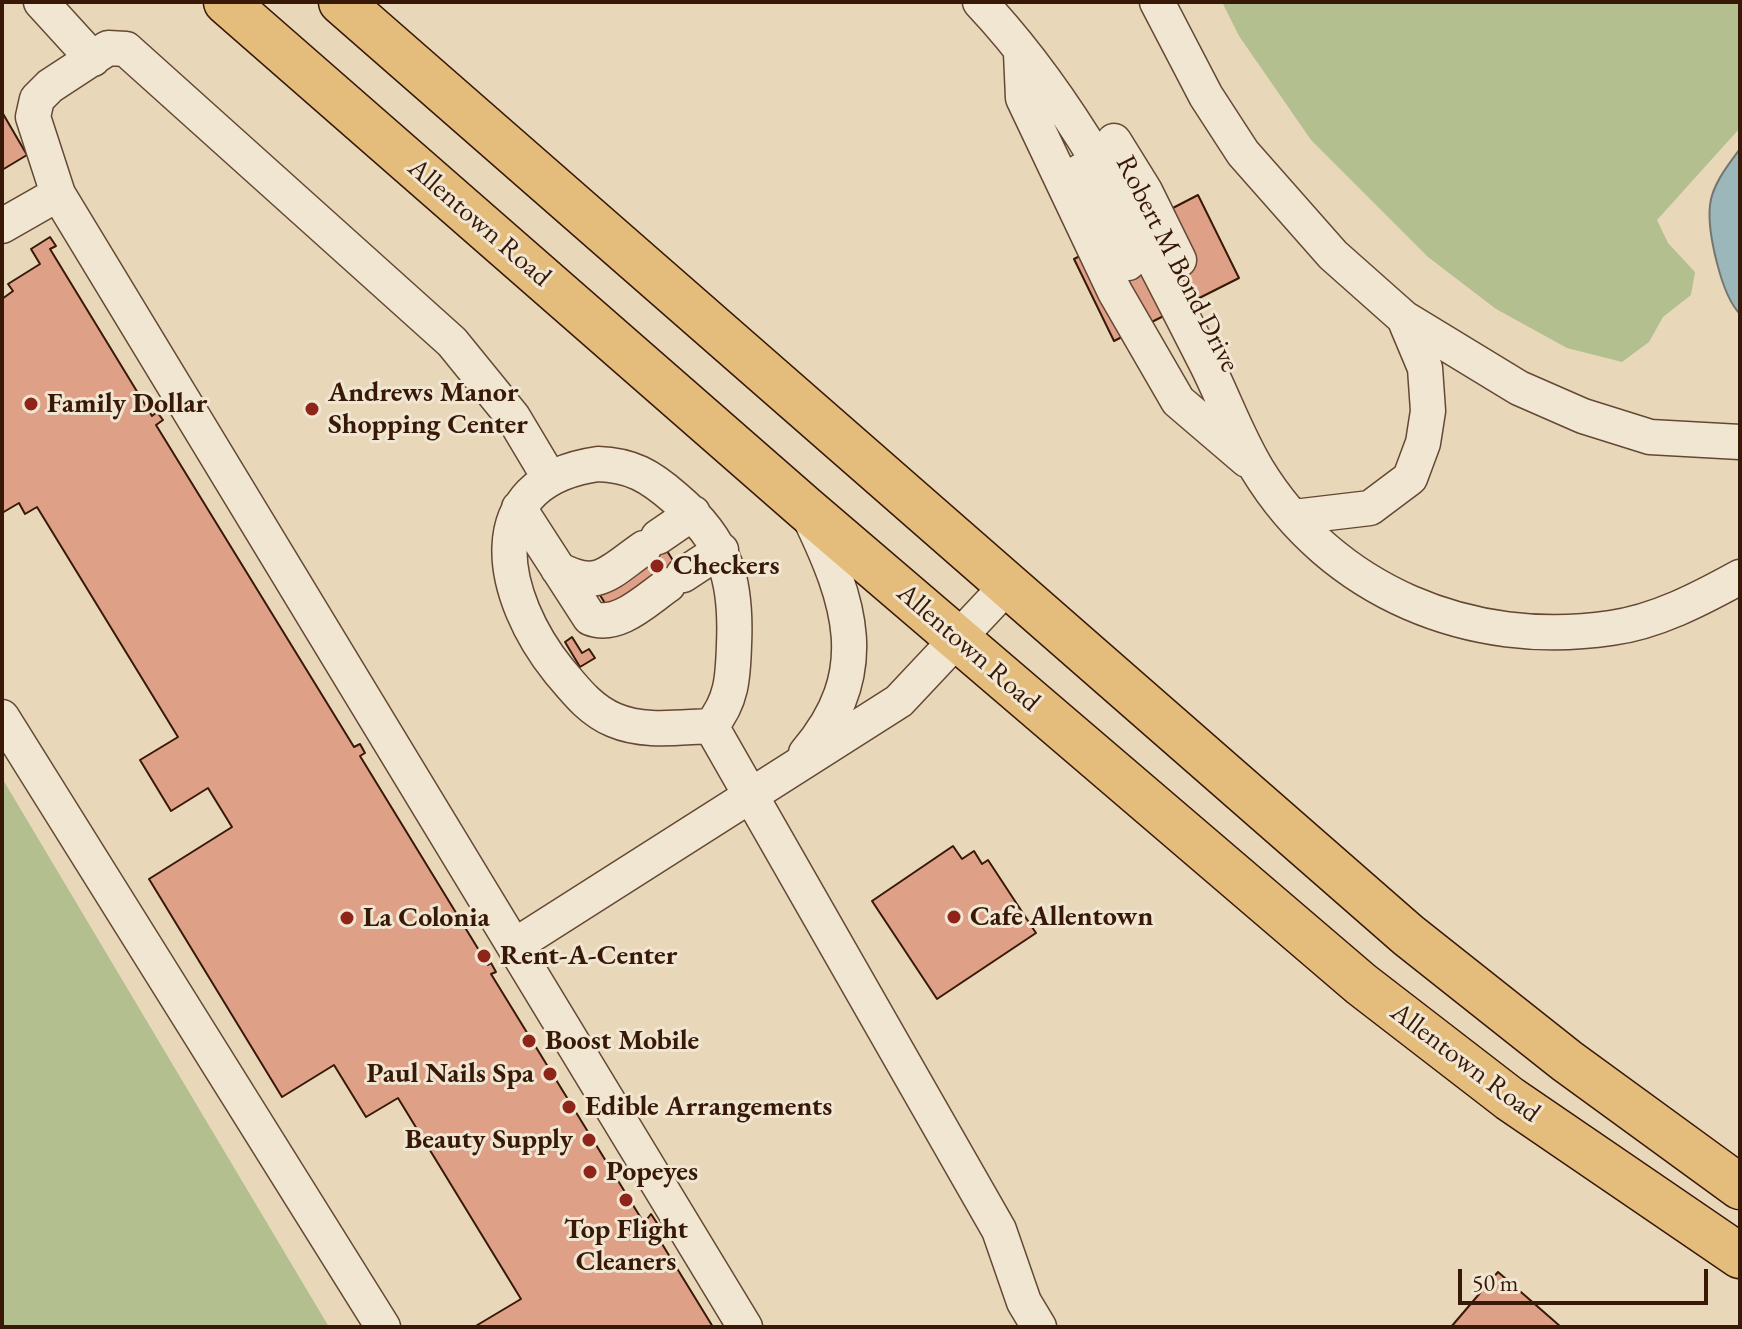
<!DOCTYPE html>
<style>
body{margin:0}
#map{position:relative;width:1742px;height:1329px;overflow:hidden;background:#e8d8b9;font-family:"EB Garamond",serif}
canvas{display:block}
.frame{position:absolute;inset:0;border:4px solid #381807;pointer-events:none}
.scale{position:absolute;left:1458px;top:1269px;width:250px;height:36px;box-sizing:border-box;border:4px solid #381807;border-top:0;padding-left:10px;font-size:24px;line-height:28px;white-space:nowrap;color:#381807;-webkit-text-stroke:6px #f0e6d2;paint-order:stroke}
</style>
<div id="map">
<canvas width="1742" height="1329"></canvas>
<div class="frame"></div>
<div class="scale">50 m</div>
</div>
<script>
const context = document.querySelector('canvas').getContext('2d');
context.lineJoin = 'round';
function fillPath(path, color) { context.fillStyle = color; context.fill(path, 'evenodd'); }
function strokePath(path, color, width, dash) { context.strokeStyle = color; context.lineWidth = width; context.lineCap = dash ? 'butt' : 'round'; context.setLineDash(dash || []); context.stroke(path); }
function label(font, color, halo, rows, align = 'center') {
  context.font = font + ' "EB Garamond",serif'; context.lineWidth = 6; context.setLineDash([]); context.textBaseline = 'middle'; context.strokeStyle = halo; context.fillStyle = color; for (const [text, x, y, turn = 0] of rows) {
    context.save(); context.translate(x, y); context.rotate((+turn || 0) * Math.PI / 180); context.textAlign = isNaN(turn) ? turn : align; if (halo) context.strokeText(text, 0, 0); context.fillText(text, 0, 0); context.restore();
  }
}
fillPath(new Path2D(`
 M1222,2H1740V128L1657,220L1668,243L1695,272L1691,295L1663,317L1649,342L1622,362L1567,348L1496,309L1428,257L1311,140L1239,36Z
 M2,778L329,1327H2Z`), '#b4bf90');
const water = new Path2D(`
 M1740,149V314C1721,295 1707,231 1710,205C1712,185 1728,165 1740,149Z`);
fillPath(water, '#9bb7ba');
strokePath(water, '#737772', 2);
const building = new Path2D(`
 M2,112L27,155L2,170Z
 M1198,195L1239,278L1114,341L1074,259Z
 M50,237L56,246L50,249L152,416L157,412L163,420L156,425L354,747L360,744L365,753L360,756L488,965L491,963L496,972L491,974L644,1223L651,1214L657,1223L651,1226L713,1327H474L521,1299L398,1098L366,1117L334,1065L282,1097L149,879L232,827L208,788L171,811L140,760L178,737L37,507L25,514L19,503L2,513V299L13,291L8,284L40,264L31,249Z
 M652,527L689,586L608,608L598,592Z
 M572,637L582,653L589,649L595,658L580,667L565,642Z
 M953,846L962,859L974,851L982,864L988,860L1036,933L937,999L872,901Z
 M1498,1272L1561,1327H1451Z`);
fillPath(building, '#dfa088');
strokePath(building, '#381807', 2);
const minor = new Path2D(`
 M41,2L93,59
 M980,2C1079,107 1142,238 1207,365C1224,399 1237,436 1257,469C1332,592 1471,649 1611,628C1656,622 1700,599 1740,577
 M1157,2L1206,96L1243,153L1333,255L1404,318L1519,388L1583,416L1650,437L1740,442
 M1021,53L1023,98L1115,292L1178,401L1247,460
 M1114,141L1145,191L1179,260
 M1081,171L1128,263
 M2,226L58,194
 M598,464C631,465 650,476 675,498C726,541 737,580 734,645C733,677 732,701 711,726C679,727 644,733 614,720C590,710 575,690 559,671C500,598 473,482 598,464Z
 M550,479L513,417L452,342L126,49L108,48L50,86L37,99L33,117L58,194L745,1327
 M519,508L590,618C618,629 646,600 668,585
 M1294,517L1370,508L1410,478L1423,443L1428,411L1425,368L1404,318
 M658,537L693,513
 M558,569C599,591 609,572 644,548
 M683,575L721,550
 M2,717L383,1327
 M711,726L999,1230L1024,1302L1039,1327
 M806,753C875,673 850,601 809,516
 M514,946L899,701L1008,585`);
const major = new Path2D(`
 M226,2L806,509L1361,984L1510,1099L1740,1256
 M341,2L1408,935L1567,1061L1740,1187`);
strokePath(minor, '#644834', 37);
strokePath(major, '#381807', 47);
strokePath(minor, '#f0e6d2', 34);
strokePath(major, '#e4bc7c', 44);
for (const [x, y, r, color] of [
 [31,404,8,"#8f2418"],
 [312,409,8,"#8f2418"],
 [657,566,8,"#8f2418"],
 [954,917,8,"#8f2418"],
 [347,918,8,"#8f2418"],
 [484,956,8,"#8f2418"],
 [529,1041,8,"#8f2418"],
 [550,1074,8,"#8f2418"],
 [569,1107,8,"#8f2418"],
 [589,1140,8,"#8f2418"],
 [590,1172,8,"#8f2418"],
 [626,1200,8,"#8f2418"]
]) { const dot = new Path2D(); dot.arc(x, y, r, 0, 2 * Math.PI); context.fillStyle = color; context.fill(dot); strokePath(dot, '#f0e6d2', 3); }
label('28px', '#381807', '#f0e6d2', [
 ["Allentown Road",479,223,41],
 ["Robert M Bond Drive",1177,264,63],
 ["Allentown Road",968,648,41],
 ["Allentown Road",1465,1063,37]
]);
label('bold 28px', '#381807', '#f0e6d2', [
 ["Andrews Manor",328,393],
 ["Shopping Center",328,425],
 ["Family Dollar",47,404],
 ["Checkers",673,566],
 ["Cafe Allentown",970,917],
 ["La Colonia",363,918],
 ["Rent-A-Center",500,956],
 ["Boost Mobile",545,1041],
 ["Paul Nails Spa",534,1074,"right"],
 ["Edible Arrangements",585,1107],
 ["Beauty Supply",573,1140,"right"],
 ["Popeyes",606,1172],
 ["Top Flight",626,1230,"center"],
 ["Cleaners",626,1262,"center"]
], 'left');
</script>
